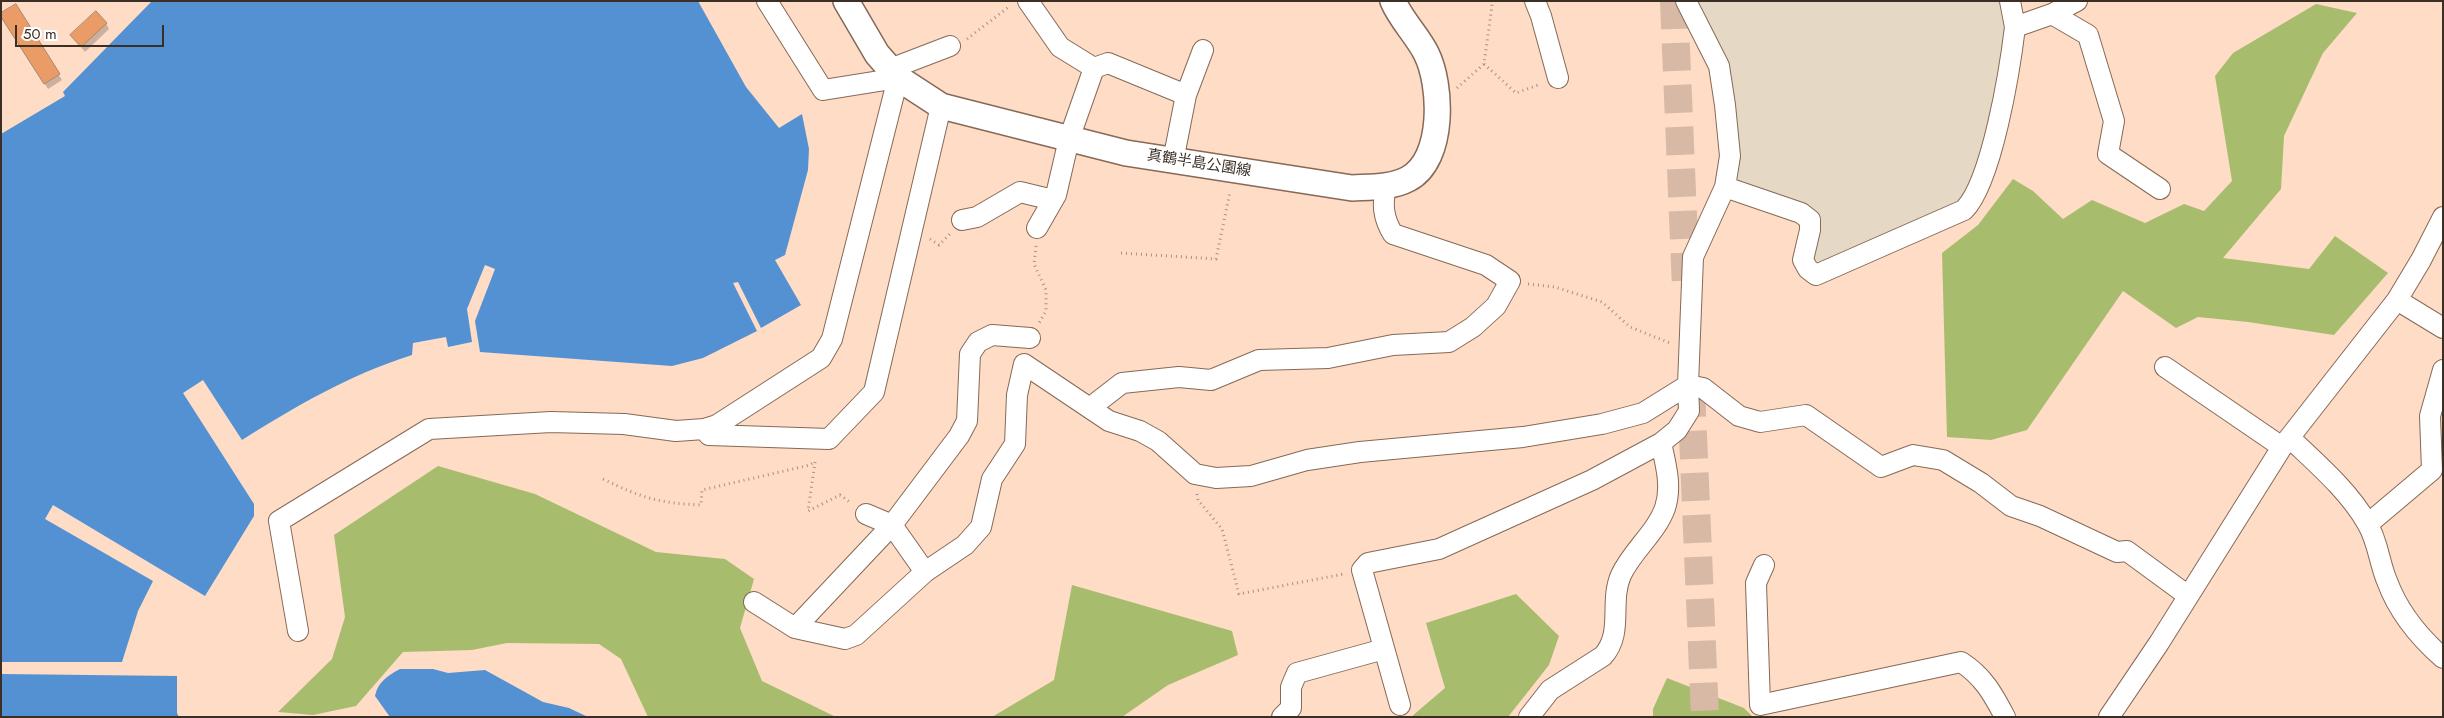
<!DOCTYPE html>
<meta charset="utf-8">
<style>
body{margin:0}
#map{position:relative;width:2444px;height:718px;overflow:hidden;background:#fedcc6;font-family:Jost,sans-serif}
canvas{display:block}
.frame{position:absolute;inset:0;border:2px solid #3b2e25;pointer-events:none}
.scale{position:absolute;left:15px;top:25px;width:149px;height:22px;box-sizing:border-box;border:2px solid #3b2e25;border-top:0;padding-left:6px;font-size:15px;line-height:18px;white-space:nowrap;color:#3b2e25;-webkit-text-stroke:4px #fff;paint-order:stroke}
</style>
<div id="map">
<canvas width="2444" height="718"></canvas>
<div class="frame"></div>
<div class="scale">50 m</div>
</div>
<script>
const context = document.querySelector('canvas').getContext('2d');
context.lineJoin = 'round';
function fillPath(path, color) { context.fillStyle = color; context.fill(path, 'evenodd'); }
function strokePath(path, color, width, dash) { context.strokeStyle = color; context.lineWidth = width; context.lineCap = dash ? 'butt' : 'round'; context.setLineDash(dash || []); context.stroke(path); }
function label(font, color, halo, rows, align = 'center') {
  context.font = font + ' Jost,"Noto Sans JP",sans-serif'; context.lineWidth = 4.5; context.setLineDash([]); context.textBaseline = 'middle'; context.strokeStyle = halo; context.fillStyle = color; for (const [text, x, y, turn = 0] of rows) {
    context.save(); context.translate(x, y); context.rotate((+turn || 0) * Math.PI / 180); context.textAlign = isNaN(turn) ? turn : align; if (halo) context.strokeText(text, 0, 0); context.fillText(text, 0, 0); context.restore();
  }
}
fillPath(new Path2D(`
 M1689,1H2003L2007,18V58L1967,200L1820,263L1810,257L1817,229L1739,187L1729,175L1722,71Z`), '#e5d8c4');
fillPath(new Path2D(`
 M2316,4L2357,13L2323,53L2284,136L2281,189L2223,258L2309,269L2335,236L2388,273L2334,335L2248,322L2198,317L2176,328L2123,291L2027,430L1991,440L1947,437L1942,253L1978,225L2013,179L2033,191L2063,219L2092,200L2145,223L2184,204L2204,211L2232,181L2215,76L2233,53Z
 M438,466L535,494L656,552L725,559L754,579L740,628L762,681L836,717H648L621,659L599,644L507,643L472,650L403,652L356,706L313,715L278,712L332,659L345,617L334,535Z
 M1072,585L1232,631L1238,655L1168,685L1122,717H992L1054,680Z
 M1516,594L1559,636L1549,665L1508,717H1411L1445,688L1426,623Z
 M1667,678L1744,708L1753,717H1653V709Z`), '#a7bd6d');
fillPath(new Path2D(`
 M152,1H698L746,87L779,128L802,114L809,149L808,170L785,255L775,260L801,305L761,328L738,282L733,283L757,331L703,358L672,366L480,352L475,321L495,269L485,265L467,309L472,342L448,347L446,337L413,343L412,355C347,376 300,404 242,440L203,380L183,393L254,504V516L205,596L53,505L45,519L153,581L138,611L122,662H1V134L65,96L63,92Z
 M400,669H433L448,673L485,670L543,702L569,708L588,717H390L375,696C378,682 387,676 400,669Z
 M1,674L177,676V713L179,717H1Z`), '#5391d2');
fillPath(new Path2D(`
 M15,6L62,80L48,89L1,15Z
 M106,23L109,29L85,52L71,35Z`), '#0003');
const building = new Path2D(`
 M16,4L60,74L44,84L1,17V13Z
 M96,11L107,23L81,47L70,35Z`);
fillPath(building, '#eb9c66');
strokePath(building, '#a58673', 1);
strokePath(new Path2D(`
 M1674,1L1686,288
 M1691,389L1705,717`), '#d7b9a6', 28, [28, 14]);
const minor = new Path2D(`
 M1028,1L1060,47L1094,68L1069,139L1056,195L1037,228
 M1535,1L1541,16L1558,78
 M2010,1L2015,27L2052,14L2077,1
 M2052,14L2088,35L2114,121L2108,154L2160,189
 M1094,68L1108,63L1186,95
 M890,69L950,46
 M1173,161L1186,95L1203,50
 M1725,187L1801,213L1810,220V230L1803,260L1808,269L1816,275L1964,210C1992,182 2010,69 2015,27
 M962,220L977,217L1020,192L1053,200
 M2397,300L2443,328
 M2165,367L2282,447
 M1091,407L1122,383L1179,377L1211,380L1259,360L1328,358L1393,345L1449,342L1473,327L1496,306L1510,281L1486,265L1393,234C1383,218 1382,204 1386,186
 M704,429L709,435L829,439L874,392L941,106
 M2290,438C2317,464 2348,490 2367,523C2378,541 2379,562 2387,581C2398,611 2419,637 2443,658
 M866,514L892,525L925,572
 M2368,524L2432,470L2430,416L2443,370
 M1764,565L1756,583L1760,705L1961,662C1983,676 1993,694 2005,717
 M754,602L795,628L845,639L856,635L925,572L965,545L981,527L992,479L1015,444L1017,395L1024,364L1109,421L1140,431L1158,441L1195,474L1216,478L1251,476L1307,460L1360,452L1523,437L1602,424L1643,413L1688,385L1703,388L1739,416L1760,422L1806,415L1881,467L1913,455L1943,460L1981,483L2011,506L2040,516L2117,552L2127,551L2187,595
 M795,628L892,525L959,436L967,421L970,354L978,342L992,335L1030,338
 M298,631L279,521L429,429L551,422L624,424L676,431L704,429L717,425L821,358L832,339L898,78L823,90L767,1
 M1400,705L1362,570L1368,563L1439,549L1592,480L1661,443L1677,430L1689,411L1688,385L1693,257L1725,187L1730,156L1725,105L1719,66L1686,1
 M1282,717L1291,708V687L1297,673L1384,649
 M1529,717L1550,690L1603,656C1624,633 1609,602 1621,575C1632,551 1656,533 1665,508C1672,487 1666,465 1661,443
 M2109,717L2159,643L2282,447L2397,300L2421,260L2443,217`);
const major = new Path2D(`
 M846,1L877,54L898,78L941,106L1126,153L1352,188C1370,187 1391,188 1408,179C1445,160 1442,84 1426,53C1417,35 1401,20 1393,1`);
strokePath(minor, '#866956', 22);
strokePath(major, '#866956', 28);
strokePath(new Path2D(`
 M967,39L1010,6
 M1484,64L1516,93L1541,84
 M1457,88L1484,64L1492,6L1491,1
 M930,239L939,245L950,234
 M1036,246L1034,264L1046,290V311L1039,323
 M1121,253L1216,259L1230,192
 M1528,284L1555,287L1602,302L1630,327L1670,343
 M815,462L808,511L840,495L851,503
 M603,479C642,498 658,503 701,505L702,490L810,465L815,461
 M1197,494L1198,500L1222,529L1239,594L1344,574`), '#a99080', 3, [1, 4]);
strokePath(minor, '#fff', 20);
strokePath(major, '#fff', 25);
label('15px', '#3b2e25', '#fff', [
 ["真鶴半島公園線",1199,164,9]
]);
</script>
